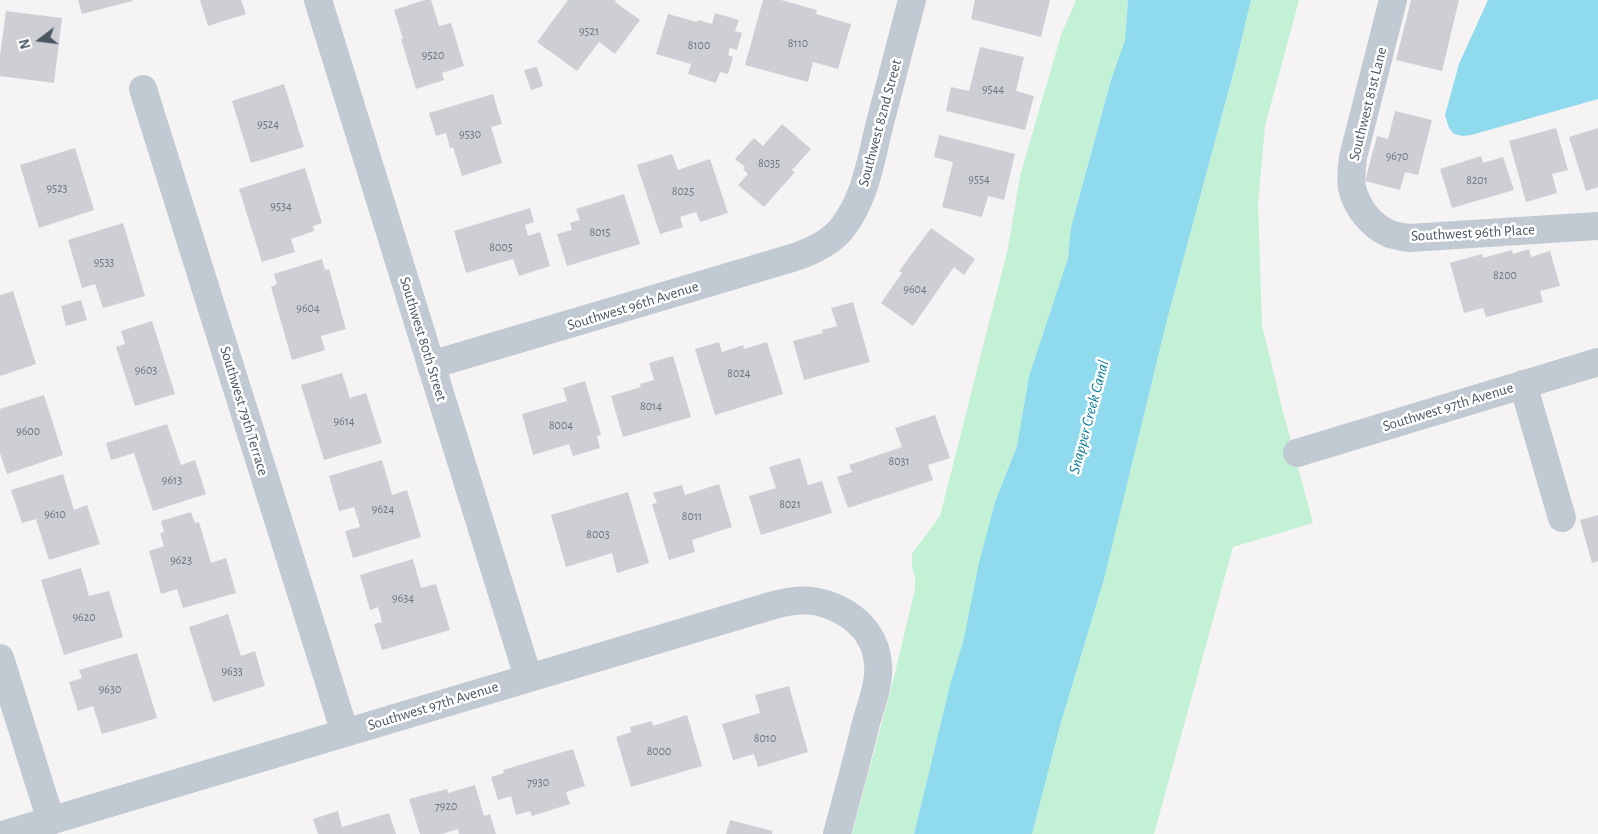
<!DOCTYPE html>
<style>
body{margin:0}
#map{position:relative;width:1598px;height:834px;overflow:hidden;background:#f5f3f3;font-family:"Alegreya Sans",sans-serif}
canvas{display:block}
.north{position:absolute;left:15px;top:15px;width:50px;height:50px;-webkit-text-stroke:4px #fff;paint-order:stroke;rotate:255deg;font-size:14px;font-weight:700;line-height:20px;text-align:center;color:#4a5661}
.north::after{content:'';display:block;margin:auto;width:18px;height:22px;background:#4a5661;clip-path:polygon(50% 0,100% 100%,50% 72%,0 100%)}
</style>
<div id="map">
<canvas width="1598" height="834"></canvas>
<div class="north">N</div>
</div>
<script>
const context = document.querySelector('canvas').getContext('2d');
context.lineJoin = 'round';
function fillPath(path, color) { context.fillStyle = color; context.fill(path, 'evenodd'); }
function strokePath(path, color, width, dash) { context.strokeStyle = color; context.lineWidth = width; context.lineCap = dash ? 'butt' : 'round'; context.setLineDash(dash || []); context.stroke(path); }
function label(font, color, halo, rows, align = 'center') {
  context.font = font + ' "Alegreya Sans",sans-serif'; context.lineWidth = 5; context.setLineDash([]); context.textBaseline = 'middle'; context.strokeStyle = halo; context.fillStyle = color; for (const [text, x, y, turn = 0] of rows) {
    context.save(); context.translate(x, y); context.rotate((+turn || 0) * Math.PI / 180); context.textAlign = isNaN(turn) ? turn : align; if (halo) context.strokeText(text, 0, 0); context.fillText(text, 0, 0); context.restore();
  }
}
fillPath(new Path2D(`
 M1076,0H1128L1125,40L1111,80L1071,227L1068,258L1029,376L1017,446L995,502L964,638L950,685L914,834H852L892,685L912,602L915,588V576L912,568V554L940,516L1008,248L1020,176L1061,35Z
 M1251,0H1299L1265,126L1258,204L1262,325L1282,408L1313,523L1233,547L1154,834H1032L1060,726L1104,578L1167,320L1236,63Z`), '#c3f1d5');
fillPath(new Path2D(`
 M1128,0H1251L1236,63L1167,320L1104,579L1060,726L1032,834H914L950,685L964,638L979,563L995,502L1017,446L1029,376L1068,258L1071,227L1111,80L1125,40Z
 M1488,0H1598V99L1471,135L1462,136L1454,134L1449,128L1445,115L1459,64Z`), '#90daee');
fillPath(new Path2D(`
 M78,0H132V1L82,14Z
 M200,0H241L246,14L208,26Z
 M425,0H431L439,26L451,23L464,66L442,73L444,80L416,89L401,39H403L394,10Z
 M568,0H616L615,2L640,20L615,54L599,42L577,71L537,42Z
 M763,0H781L817,10L816,14L851,24L838,69L813,62L808,82L745,65Z
 M975,0H1050L1041,37L971,19Z
 M1411,0H1459L1442,71L1396,60Z
 M6,11L62,18L54,83L0,76V56Z
 M715,13L739,20L735,31L742,33L737,50L730,48L728,55L733,57L728,74L720,72L716,83L688,74L691,64L656,54L668,14L697,22L698,20L712,24Z
 M980,47L1024,57L1016,91L1034,96L1025,130L946,111L951,87L969,91Z
 M537,67L543,86L531,90L524,70Z
 M284,84L304,147L251,163L232,101Z
 M493,94L502,124L491,127L502,163L462,176L453,147L450,148L446,133L436,136L429,113Z
 M1395,111L1432,120L1418,175L1405,172L1400,190L1365,181L1377,136L1388,139Z
 M782,124L811,149L792,170L795,172L764,207L738,185L748,174L743,169L745,167L735,159L754,138L763,146Z
 M1556,128L1568,170L1552,174L1557,193L1526,202L1509,141Z
 M1598,128V187L1586,191L1569,137Z
 M939,135L1015,154L1004,200L988,196L982,217L942,207L953,162L934,157Z
 M75,148L94,210L39,228L20,165Z
 M672,154L678,170L710,159L728,213L700,222L696,212L680,217L683,227L660,234L637,165Z
 M1481,156L1483,163L1503,157L1514,190L1452,208L1440,169Z
 M305,168L322,223L313,226L314,231L291,239L295,252L262,262L239,189Z
 M624,194L640,244L567,266L557,234L572,230L570,223L580,220L576,209Z
 M530,208L534,222L525,225L528,236L540,232L550,266L519,276L513,259L466,273L454,231Z
 M123,223L145,296L103,308L95,284L82,288L68,240Z
 M931,228L975,259L964,275L954,267L913,326L881,303L902,273L899,271Z
 M1529,249L1531,257L1550,251L1560,286L1540,291L1543,302L1486,317L1483,308L1464,313L1450,263L1482,254L1483,258L1512,250L1513,254Z
 M322,259L325,270L329,269L346,329L321,336L325,350L292,360L271,287L277,284L274,274Z
 M13,291L36,364L0,376V295Z
 M81,300L87,320L66,326L61,306Z
 M853,302L870,362L804,380L793,341L823,333L822,330L837,326L831,308Z
 M152,321L175,394L135,406L116,347L125,344L121,331Z
 M719,342L722,352L743,345L744,349L767,342L783,394L715,415L695,349Z
 M673,356L691,417L623,437L611,396L641,387L640,384L654,380L649,363Z
 M342,373L350,398L366,393L382,443L324,460L301,385Z
 M585,381L601,435L597,436L600,448L573,456L569,444L533,455L522,414L567,401L563,388Z
 M44,395L63,455L7,474L0,453V409Z
 M935,415L950,458L928,465L933,480L848,508L837,477L852,472L849,465L902,447L895,428Z
 M167,424L181,465L195,460L206,494L153,511L134,453L111,460L106,443Z
 M800,458L808,485L822,481L832,513L761,535L749,496L776,488L769,467Z
 M382,460L392,495L407,490L421,537L353,558L345,531L360,527L354,507L339,511L329,476Z
 M63,474L74,510L87,505L100,544L49,560L36,519L22,523L11,490Z
 M719,484L732,527L692,540L695,552L669,560L652,504L657,503L653,493L682,485L685,495Z
 M628,492L649,563L617,573L612,553L566,567L551,515Z
 M191,512L195,523L199,522L211,563L226,558L236,593L183,608L177,589L161,594L149,551L164,546L160,533L164,532L161,521Z
 M1598,515V561L1592,563L1580,520Z
 M413,559L421,588L436,584L450,630L382,650L374,624L382,622L378,607L370,610L360,575Z
 M81,568L89,596L109,591L123,637L64,655L41,580Z
 M228,614L241,656L255,651L265,686L213,702L189,627Z
 M137,653L157,718L102,734L93,706L78,711L69,682L82,678L79,670Z
 M789,686L808,752L758,767L754,754L733,760L722,724L760,713L755,695Z
 M687,715L702,766L631,787L616,737L631,732L630,727L652,721L653,726Z
 M573,749L585,786L566,792L570,804L532,816L530,811L516,815L511,796L498,800L491,777L504,773L503,770Z
 M475,785L484,816L490,814L496,834H459L458,829L442,834H420L409,799L447,789L448,793Z
 M338,811L342,827L389,813L396,834H318L313,819Z
 M730,820L773,831L772,834H726Z`), '#cdcfd5');
strokePath(new Path2D(`
 M318,0L528,677
 M1393,0L1353,157C1352,167 1350,178 1352,188C1357,208 1371,226 1390,234C1396,236 1403,237 1409,238L1598,226
 M143,89L345,733
 M431,365L792,258C811,252 831,243 843,227C866,197 871,158 880,123C891,82 901,41 912,0
 M1523,384L1562,518
 M1297,453L1598,362
 M0,658L51,821
 M6,834L774,605C800,598 819,598 844,612C863,623 876,641 878,663C880,683 871,705 866,723C857,760 847,797 837,834`), '#c1cad2', 28);
label('12px', '#6b747e', null, [
 ["9521",589,31],
 ["8110",798,43],
 ["8100",699,45],
 ["9520",433,55],
 ["9544",993,89],
 ["9524",268,124],
 ["9530",470,134],
 ["9670",1397,156],
 ["8035",769,163],
 ["9554",979,179],
 ["8201",1477,180],
 ["9523",57,188],
 ["8025",683,191],
 ["9534",281,206],
 ["8015",600,232],
 ["8005",501,247],
 ["9533",104,262],
 ["8200",1505,275],
 ["9604",915,289],
 ["9604",308,308],
 ["9603",146,370],
 ["8024",739,373],
 ["8014",651,406],
 ["9614",344,421],
 ["8004",561,425],
 ["9600",28,431],
 ["8031",899,461],
 ["9613",172,480],
 ["8021",790,504],
 ["9624",383,509],
 ["9610",55,514],
 ["8011",692,516],
 ["8003",598,534],
 ["9623",181,560],
 ["9634",403,598],
 ["9620",84,617],
 ["9633",232,671],
 ["9630",110,689],
 ["8010",765,738],
 ["8000",659,751],
 ["7930",538,782],
 ["7920",446,806]
]);
label('15px', '#4a5661', '#fff', [
 ["Southwest 81st Lane",1368,104,-76],
 ["Southwest 82nd Street",880,123,-75],
 ["Southwest 96th Place",1473,233,-3],
 ["Southwest 96th Avenue",633,306,-17],
 ["Southwest 80th Street",423,339,73],
 ["Southwest 97th Avenue",1448,407,-17],
 ["Southwest 79th Terrace",244,411,73],
 ["Southwest 97th Avenue",433,706,-17]
]);
label('italic 16px', '#0c7c9b', '#fff', [
 ["Snapper Creek Canal",1089,417,-75]
]);
</script>
